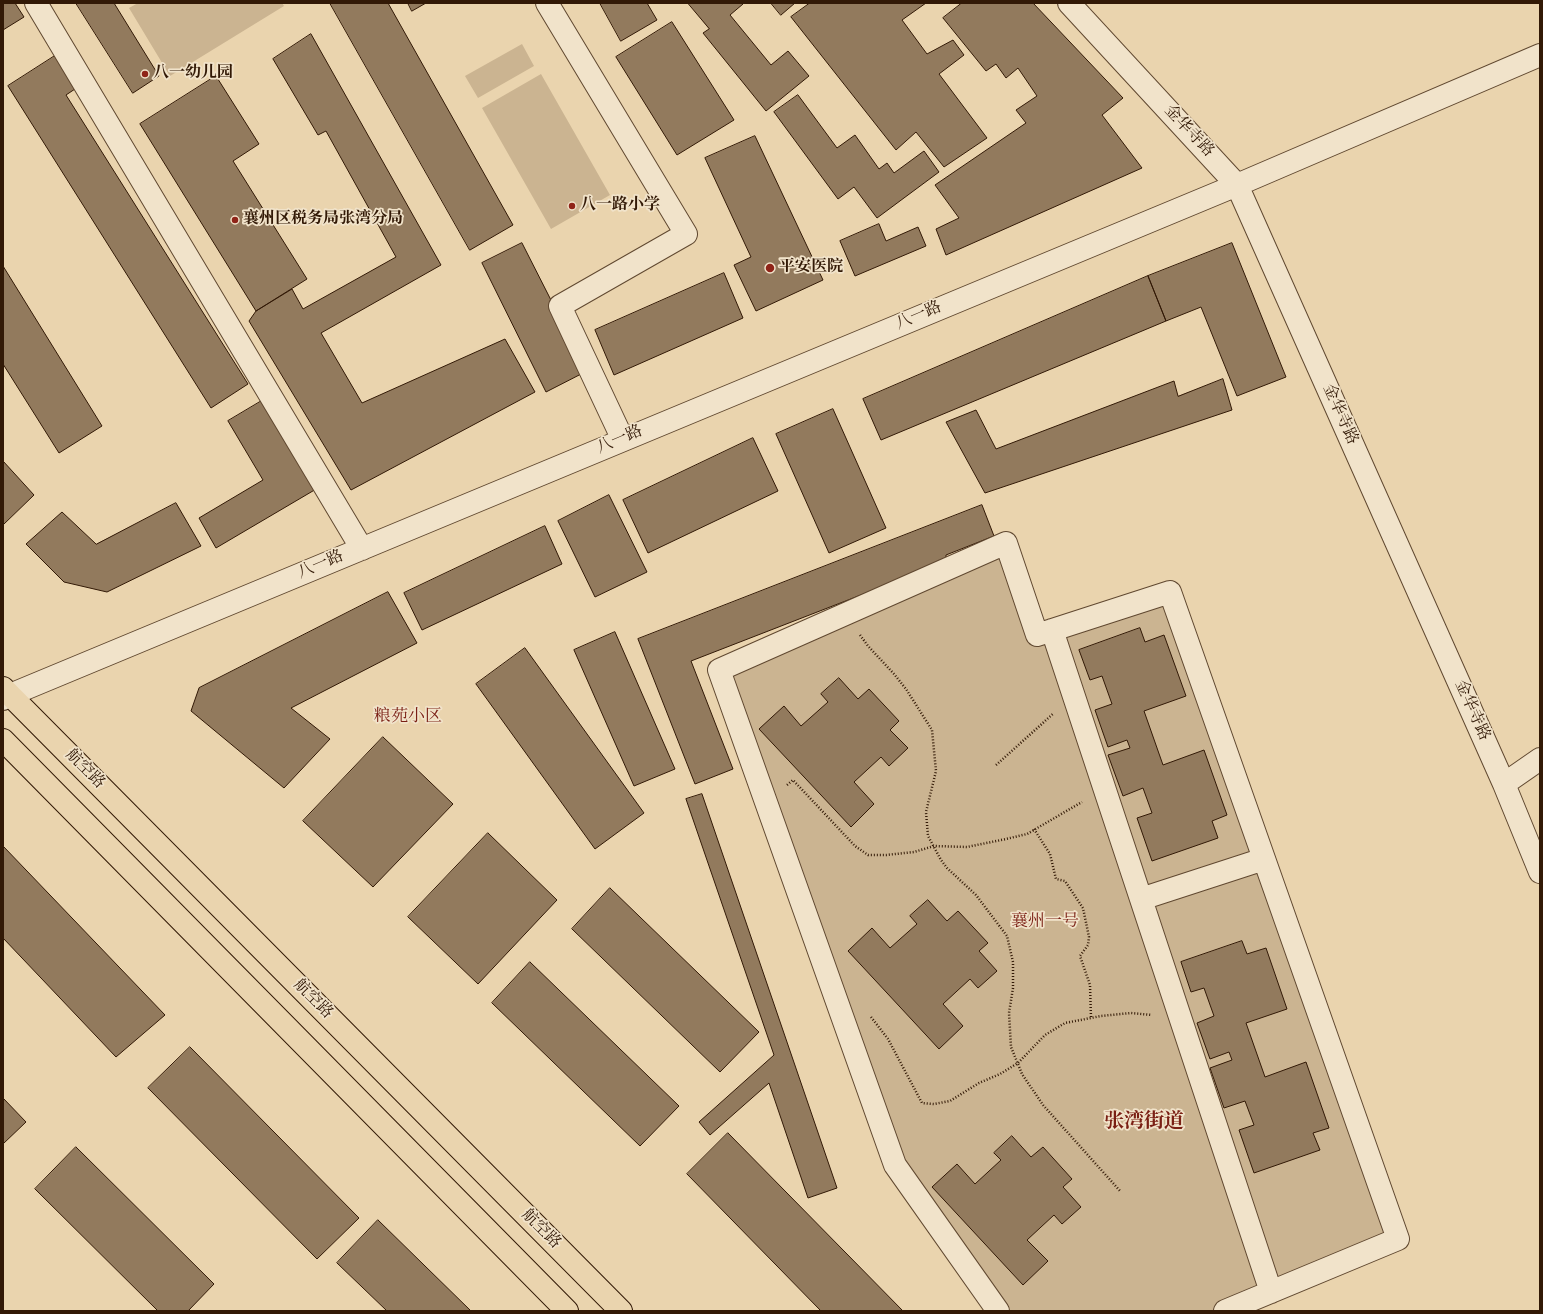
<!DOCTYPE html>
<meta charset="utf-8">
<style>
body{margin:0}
#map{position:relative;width:1543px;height:1314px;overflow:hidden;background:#ead4ae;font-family:"Sorts Mill Goudy",serif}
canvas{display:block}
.frame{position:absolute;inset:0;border:4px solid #321906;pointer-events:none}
</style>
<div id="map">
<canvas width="1543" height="1314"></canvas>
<div class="frame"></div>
</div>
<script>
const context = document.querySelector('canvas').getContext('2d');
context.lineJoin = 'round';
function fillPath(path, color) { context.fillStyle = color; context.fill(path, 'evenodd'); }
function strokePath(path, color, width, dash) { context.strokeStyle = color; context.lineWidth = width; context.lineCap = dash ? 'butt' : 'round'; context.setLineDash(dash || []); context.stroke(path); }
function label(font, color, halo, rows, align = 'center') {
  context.font = font + ' "Sorts Mill Goudy","Noto Serif SC",serif'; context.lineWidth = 3.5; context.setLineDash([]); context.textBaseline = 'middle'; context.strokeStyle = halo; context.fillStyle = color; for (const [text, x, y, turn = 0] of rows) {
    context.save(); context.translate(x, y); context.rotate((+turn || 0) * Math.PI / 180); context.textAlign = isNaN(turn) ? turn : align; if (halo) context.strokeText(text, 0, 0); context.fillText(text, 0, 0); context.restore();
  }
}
fillPath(new Path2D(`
 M138,3H282L284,6L170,76L129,8Z
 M522,44L534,66L478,98L465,76Z
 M541,74L610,195L551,229L482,108Z
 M1006,543L1037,635L1170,592L1398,1239L1225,1311H998L899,1171L719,670Z`), '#cbb491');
const building = new Path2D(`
 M3,3H15L24,17L3,30Z
 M76,3H114L159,76L133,93Z
 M330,3H388L513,225L470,250Z
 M408,3H426L412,11Z
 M600,3H647L657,20L621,41Z
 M688,3H743V4L730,15L771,65L788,51L809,76L766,111L703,33L709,29Z
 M771,3H795L781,15Z
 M810,3H926L902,20L927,54L953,40L964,55L939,74L987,138L944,167L916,132L896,150L791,17Z
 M962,3H1033L1123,98L1102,115L1142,168L946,255L936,229L959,218L935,185L1026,123L1016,110L1037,96L1018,68L1006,78L996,64L986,71L943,18Z
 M672,22L734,120L677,155L616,57Z
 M311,34L441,265L321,333L362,403L505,339L535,392L351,490L249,321L256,311L292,289L303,309L396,257L326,131L318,135L273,59Z
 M61,52L81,85L66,95L248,384L211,408L8,86Z
 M216,76L259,144L233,161L307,279L256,311L140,124Z
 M798,95L837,148L855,135L879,169L887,163L894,173L924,151L939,172L877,218L854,187L838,199L774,112Z
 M755,136L823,280L756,311L734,265L751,257L705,158Z
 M879,224L886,241L918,227L926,246L855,276L840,241Z
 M522,243L587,371L546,392L482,263Z
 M1232,243L1286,377L1237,396L1201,307L1166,321L1148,276Z
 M3,266L102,426L59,453L3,364Z
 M724,273L743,318L614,375L595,330Z
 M1148,276L1166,321L881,440L863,399Z
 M1223,379L1232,410L985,493L946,422L976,410L996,449L1174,381L1178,396Z
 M270,396L323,485L216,548L199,518L263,480L228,421Z
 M833,409L886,528L829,553L776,434Z
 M753,438L778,491L648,553L623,500Z
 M3,461L34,495L3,525Z
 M609,495L647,572L595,597L558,521Z
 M176,503L201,546L107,592L64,582L26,544L62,512L96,544Z
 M982,505L994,536L946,555V562L691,661L733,769L695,784L638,639Z
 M545,526L562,564L422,630L404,593Z
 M388,592L417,643L291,708L330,739L284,788L191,711L199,688Z
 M1140,628L1145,642L1164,635L1186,696L1144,711L1163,765L1204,750L1227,815L1212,821L1218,838L1152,861L1137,818L1152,813L1143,788L1123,796L1108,755L1130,748L1127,740L1108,747L1095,710L1112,704L1102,676L1090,680L1079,650Z
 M615,632L675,769L634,786L574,650Z
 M525,648L644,813L595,849L476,684Z
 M839,678L858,699L869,689L899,721L890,730L908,748L889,766L881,757L854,782L874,804L851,827L759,729L784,706L801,726L828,702L821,694Z
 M383,737L453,804L373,887L303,821Z
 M702,794L837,1188L808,1198L769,1083L710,1135L699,1122L774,1055L686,799Z
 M488,833L557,900L478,984L408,917Z
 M3,846L165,1015L116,1057L3,938Z
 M610,888L759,1032L720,1072L572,929Z
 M928,900L947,921L958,911L988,943L979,951L997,971L978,988L970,979L943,1004L963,1026L939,1049L848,951L872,928L890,948L917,924L910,916Z
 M1242,941L1247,954L1266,948L1287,1009L1246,1023L1265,1077L1306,1062L1329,1128L1313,1133L1320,1150L1254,1173L1239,1130L1254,1125L1245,1101L1224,1108L1210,1068L1232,1060L1229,1052L1210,1059L1197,1023L1214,1016L1204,988L1191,992L1181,962Z
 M530,962L679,1106L640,1146L492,1003Z
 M190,1047L359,1218L317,1259L148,1088Z
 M3,1098L26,1122L3,1144Z
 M728,1133L903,1311H821L687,1174Z
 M1012,1136L1031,1157L1043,1147L1072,1179L1063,1187L1081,1207L1062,1224L1054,1215L1027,1240L1048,1261L1023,1285L932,1187L957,1164L975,1184L1001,1160L994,1153Z
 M76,1147L214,1284L188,1311H158L35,1189Z
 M378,1220L471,1311H387L337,1263Z`);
fillPath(building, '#927a5d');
strokePath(building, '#321906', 1);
const minor = new Path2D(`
 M36,3L362,549
 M547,3L686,234L560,306L623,440
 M1069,3L1237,185L1504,784L1540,872
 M1052,630L1271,1292
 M3,699L10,695L1237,185L1540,55
 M1504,784L1540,759
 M1141,899L1264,859
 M998,1311L895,1165L719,670L1006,543L1037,635L1170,592L1398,1239L1225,1311`);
const major = new Path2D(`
 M3,688L621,1311
 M3,740L567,1311`);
strokePath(minor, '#604830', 24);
strokePath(major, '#321906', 24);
strokePath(new Path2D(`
 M860,635L868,646L894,674L906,689L932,730L936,771L926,812L928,836L941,860L947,868L976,895L1007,936L1013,962V988L1009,1013L1011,1047L1022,1074L1043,1105L1121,1192
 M996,765L1054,713
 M787,785L793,780L855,846L868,855H886L914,852L934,846L967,847L1006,839L1027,834L1082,802
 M1034,829L1050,854L1056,879L1065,881L1083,908L1089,937L1088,945L1080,956L1090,985L1091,1018
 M871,1017L888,1039L922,1103L934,1104L950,1101L979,1083L1000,1074L1018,1063L1045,1035L1065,1023L1101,1016L1131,1013L1152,1015`), '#321906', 2.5, [1, 2]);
strokePath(minor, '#f1e3ca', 22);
strokePath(major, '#ead4ae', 22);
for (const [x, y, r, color] of [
 [145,74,4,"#8f2418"],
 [572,206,4,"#8f2418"],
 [235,220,4,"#8f2418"],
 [770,268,5,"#8f2418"]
]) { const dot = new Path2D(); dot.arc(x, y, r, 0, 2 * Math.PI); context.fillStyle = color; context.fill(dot); strokePath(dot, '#f1e3ca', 1.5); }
label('bold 16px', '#321906', '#f1e3ca', [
 ["八一幼儿园",153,74],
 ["八一路小学",580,206],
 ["襄州区税务局张湾分局",243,220],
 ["平安医院",779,268]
], 'left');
label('16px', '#321906', '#f1e3ca', [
 ["金华寺路",1188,132,47],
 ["八一路",919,317,-23],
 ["金华寺路",1339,415,66],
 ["八一路",620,441,-23],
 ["八一路",321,566,-23],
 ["金华寺路",1471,711,66],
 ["航空路",84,770,45],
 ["航空路",312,1000,45],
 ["航空路",540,1230,45]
]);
label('17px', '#7a1f14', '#f1e3ca', [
 ["粮苑小区",408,718],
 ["襄州一号",1045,923]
]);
label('bold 20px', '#7a1f14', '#f1e3ca', [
 ["张湾街道",1144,1124]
]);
</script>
